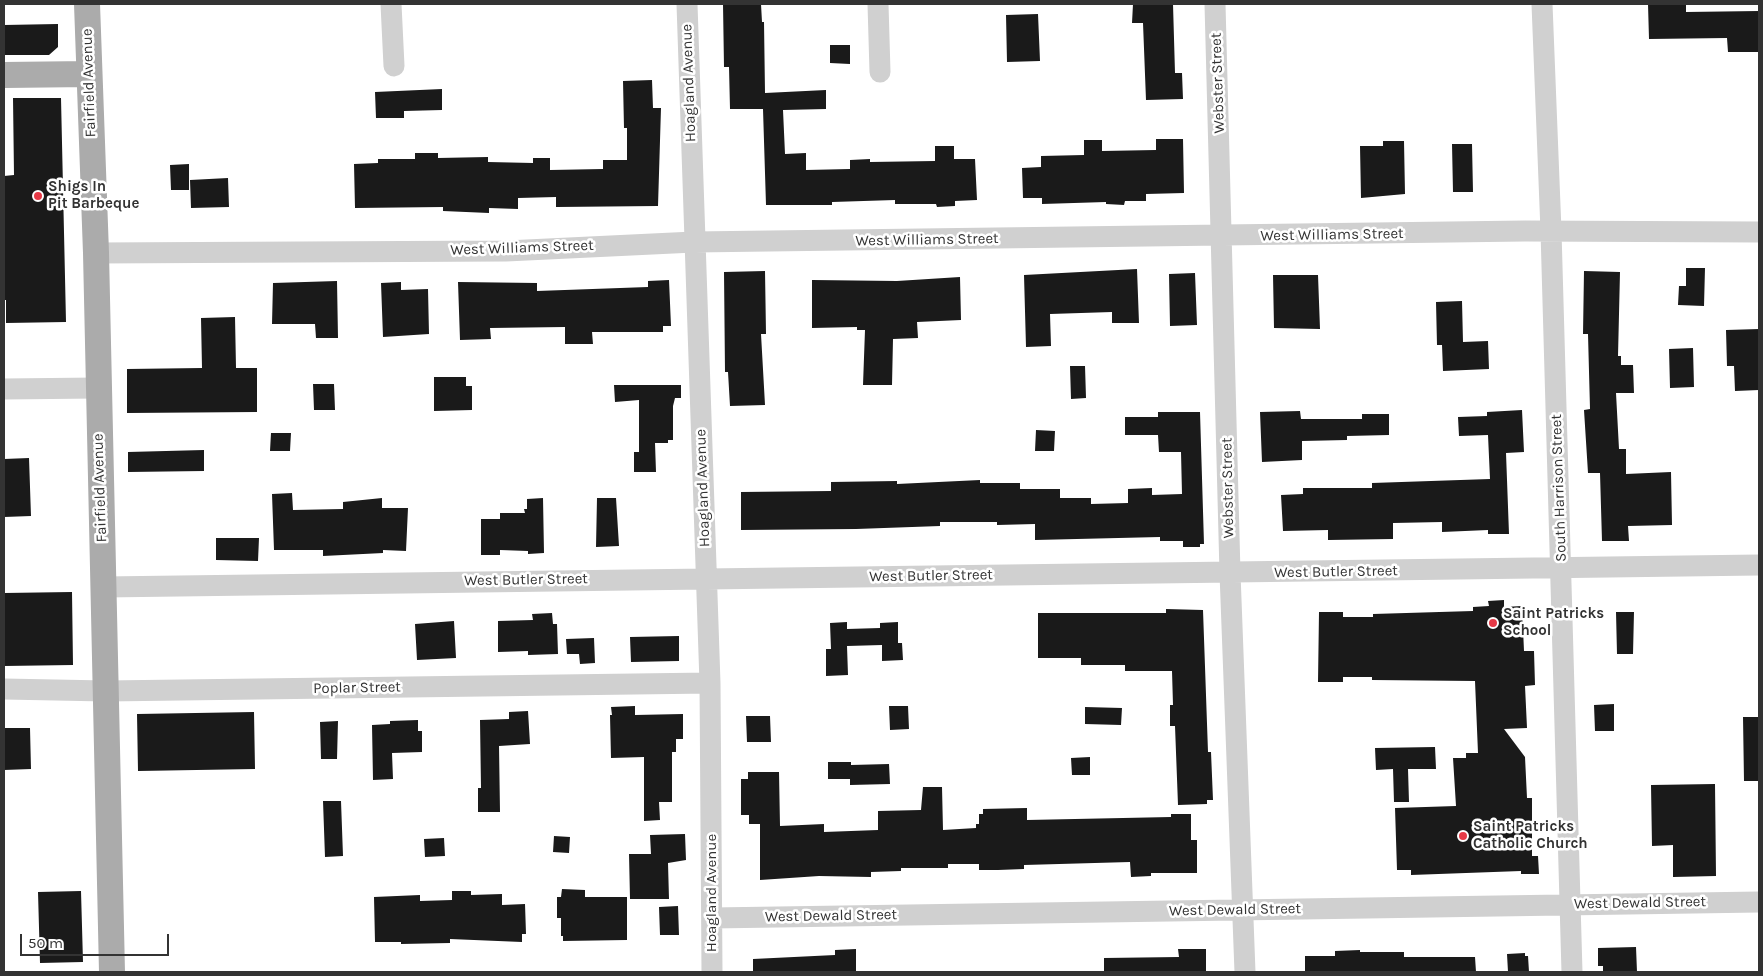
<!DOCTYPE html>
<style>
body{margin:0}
#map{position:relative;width:1763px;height:976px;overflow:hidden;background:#fff;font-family:Karla,sans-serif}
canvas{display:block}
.frame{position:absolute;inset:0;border:5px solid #333;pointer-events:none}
.scale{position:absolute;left:20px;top:934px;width:149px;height:22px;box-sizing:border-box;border:2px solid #333;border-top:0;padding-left:6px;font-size:15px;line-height:18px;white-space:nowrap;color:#333;-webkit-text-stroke:4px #fff;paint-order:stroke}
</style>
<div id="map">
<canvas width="1763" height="976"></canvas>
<div class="frame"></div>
<div class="scale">50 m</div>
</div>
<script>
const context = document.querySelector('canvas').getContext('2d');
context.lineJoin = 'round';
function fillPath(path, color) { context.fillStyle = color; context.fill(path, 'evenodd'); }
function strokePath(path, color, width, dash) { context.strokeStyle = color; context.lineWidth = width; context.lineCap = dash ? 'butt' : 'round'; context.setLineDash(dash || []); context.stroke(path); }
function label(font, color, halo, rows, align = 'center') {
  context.font = font + ' Karla,sans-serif'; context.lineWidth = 5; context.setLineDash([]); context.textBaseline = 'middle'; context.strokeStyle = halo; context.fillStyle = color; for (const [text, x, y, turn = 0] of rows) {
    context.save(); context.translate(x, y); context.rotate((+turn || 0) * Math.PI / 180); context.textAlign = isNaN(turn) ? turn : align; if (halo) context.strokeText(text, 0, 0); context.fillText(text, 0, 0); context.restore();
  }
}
fillPath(new Path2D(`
 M723,4H761L762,22H764L765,93L826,90V109L783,110L785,154L806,153V170L850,169V160L870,159V162L935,161V146H954V159H975L977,200L955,201V206L937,207L936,204H895V200L832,202V205H766L763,109H730L729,67H724Z
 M1133,4H1173L1175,73H1182L1183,99L1146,100L1143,23H1132Z
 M1648,4H1686V12L1759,11V52H1728L1727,38L1649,39Z
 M1038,14L1040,61L1007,62L1006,15Z
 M58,24V47L49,55H4V25Z
 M830,45H850V64L830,63Z
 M652,80L653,108H661L658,206L556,207V197L518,198V209L489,208V213L443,211V207L355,208L354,164L378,163V159H415V153H438V158L488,157V162L533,163V158H550V170L603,169V160H627V128H624L623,81Z
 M442,89V110L404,111V118H376L375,92Z
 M13,98H61L66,322L6,323V300H4V176L14,175Z
 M1156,139H1183L1184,193L1146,194V201H1125L1124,205L1106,204V202L1042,204V198H1023L1022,168L1041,167V156L1084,155V140H1102V151L1156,150Z
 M1383,141H1404L1405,194L1361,198L1360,146H1383Z
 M1452,144H1472L1473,192H1453Z
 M189,164V190H171L170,165Z
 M228,178L229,207L191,208L190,180Z
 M1686,268H1705L1704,306L1678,305L1679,286H1686Z
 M1137,269L1139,323H1112V312L1050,314L1051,346L1026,347L1024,275Z
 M765,271L766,334H761L765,405L730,406L728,372H725L724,272Z
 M1584,271L1620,272L1618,356H1621V365H1633L1634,393H1616L1619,449H1626V474L1671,472L1672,525L1628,526L1629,541H1602L1600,473H1588L1584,410L1590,409L1588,334H1583Z
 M1195,273L1197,325L1170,326L1169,274Z
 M1273,275H1318L1320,329L1274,328Z
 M960,277L961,320L917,322L918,338L893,339L892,385H863L865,330H857V327L812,328V280L897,281Z
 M669,280L671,326H663V332H592L593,344H565V327L490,328L491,339L460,340L458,282L537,283V291L648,287V281Z
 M337,281L338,338H316L315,324H272L273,283Z
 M401,282V290L428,289L429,334L383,337L381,283Z
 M1462,301L1463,342L1488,341L1489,369L1443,371L1442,345H1437L1436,302Z
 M235,317L236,368H257V412L127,413V369L202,368L201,318Z
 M1759,329V390L1735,391L1734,366H1727L1726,330Z
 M1693,348L1694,387L1670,388L1669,349Z
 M1070,366H1085L1086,398L1071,399Z
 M434,377H466V386H472V410L434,411Z
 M313,384H334L335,410H314Z
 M614,385H681V398H675L673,406V440H668V443H655L656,472H634V452H639V400L615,402Z
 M1522,410L1524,452L1506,453L1509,534H1488V530L1442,532V522L1393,523V539L1328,540V530L1283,531L1281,495L1303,494V488H1372V483L1490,479L1488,435L1459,436L1458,417L1487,416V412Z
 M1300,411L1301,419H1362V414H1389V435L1347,436V440L1302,441V460L1262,462L1260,412Z
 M1158,412H1200L1204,544H1200V547H1183V541H1160V537L1035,540V524L997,525V522H940V526L856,529L741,530V492L831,491V482L897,481V484L980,480V483H1020V489H1060V498H1091V504L1128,503V489L1152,488V495L1182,494L1181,452H1159L1158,435H1125V417H1158Z
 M1036,430L1055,431L1054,451H1035Z
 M271,433H291L290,451H270Z
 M204,450V471L128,472V452Z
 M29,458L31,516L4,517V459Z
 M292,493L293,510L343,509V502L382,498V508H408L406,551L383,550V553L323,556V550H274L272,494Z
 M543,498L544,553L528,554V551L500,550V555H481V519H500V513H525L524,509H527V499Z
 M597,498H616L619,546L596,547Z
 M216,538H259L258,561L216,560Z
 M72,592L73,665L4,666V593Z
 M1504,600V607L1522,606L1524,651H1534L1535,685L1525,686L1527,728L1504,729L1525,757L1527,798H1532V856H1538L1539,874H1521V871L1411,875V870H1397L1395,808L1456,806L1453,758H1466V753H1478L1475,681L1372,680V677H1343V682H1318L1319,612H1343V617H1373V614L1473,611V607L1489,606L1488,601Z
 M1166,609L1203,610L1208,752H1211L1213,800H1207V804L1178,805L1175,726H1170V705H1173L1172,671H1125V665H1081V658H1038V613H1166Z
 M1616,612H1634L1633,654H1617Z
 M552,613L553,624H557L558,654L528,655V651L498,652V621L533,620L532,614Z
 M454,621L456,658L417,660L415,624Z
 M847,622V629L880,628V623L898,622V643H902L903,660L882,661V645L847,646L848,675L826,676V649H831L830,623Z
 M679,636V661L631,662L630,637Z
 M594,638L595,663L580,664L579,654H567L566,639Z
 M1614,704V731H1595L1594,705Z
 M635,706V715L683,714V739H676V752H672V802H659L660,820L644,821V757L611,758L610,715H612L611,707Z
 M889,706H908L909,729L890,730Z
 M1085,707L1122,708L1121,725L1085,724Z
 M528,711L530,744L499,746L500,812H478V788H481L480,720L509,719V712Z
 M254,712L255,769L138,771L137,714Z
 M746,716H770L771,742H747Z
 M1743,717H1759V781H1744Z
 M418,720V731H422V752L392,753L393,779L373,780L372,725L390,724V721Z
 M338,721L337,759H321L320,722Z
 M4,728H30L31,769L4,770Z
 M1435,747L1436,769H1408L1409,802H1394L1393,769L1376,770L1375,748Z
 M1090,757V775H1072L1071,758Z
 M828,762H851V765L889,764L890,784L850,785V779H828Z
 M748,772H779L780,826L824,824V832L878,830V811L921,810L923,787H942L943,830L976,828V824H979V814H983V809L1027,808V820L1171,817V814H1191V840H1197V873H1151V876L1131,877L1130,862L1024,865V869L998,870H979V864H948V868H901V871L871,872V877L819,876L760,880V824H749V815H741V779H748Z
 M1715,784L1716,876L1673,877V845L1652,846L1651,785Z
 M323,801H341L343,856L325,857Z
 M685,834L686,860L668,863L669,899H630L629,854H651L650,835Z
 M554,836L570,837L569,853L553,852Z
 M444,838L445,856L425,857L424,839Z
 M562,889L585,890V897H627V940L563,941V936H561V918H557V897H561Z
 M81,891L83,962L40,963L38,892Z
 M452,891H471V895L502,894V905L525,904L526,934H522V942L450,939V943L401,944V942H375L374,897L420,895V901L452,900Z
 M678,906L679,935H660L659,907Z
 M1636,947L1637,972H1603V966H1598V948Z
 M856,949V972H753V959L835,955V950Z
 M1178,949H1206V972H1104V958L1179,957Z
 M1360,950V952H1404V957H1475L1476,972H1305V956H1335V951Z
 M1525,953V956H1528L1529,972H1508L1507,954Z`), '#1a1a1a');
strokePath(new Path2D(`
 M391,4L394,66
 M687,4L710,683L712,972
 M878,4L880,72
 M1215,4L1230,573L1245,972
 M1542,4L1551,231L1572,972
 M96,253L506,251L694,242L1525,231L1759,232
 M4,389L97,388
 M104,587L1759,565
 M4,689L106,691L710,683
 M712,918L1759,902`), '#d0d0d0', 21);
strokePath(new Path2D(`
 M87,4L96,253L112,972
 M4,75L88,74`), '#ababab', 26);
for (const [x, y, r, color] of [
 [38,196,5,"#e63946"],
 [1493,623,5,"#e63946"],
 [1463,836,5,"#e63946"]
]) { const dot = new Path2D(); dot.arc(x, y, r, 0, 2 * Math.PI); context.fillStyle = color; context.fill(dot); strokePath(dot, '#fff', 2); }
label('15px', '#333', '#fff', [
 ["Fairfield Avenue",89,83,-92],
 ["Hoagland Avenue",689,83,-92],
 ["Webster Street",1218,83,-92],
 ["West Williams Street",1332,235,-1],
 ["West Williams Street",927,240,-1],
 ["West Williams Street",522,248,-2],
 ["Fairfield Avenue",100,488,-92],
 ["Hoagland Avenue",703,488,-92],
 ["Webster Street",1228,488,-91],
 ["South Harrison Street",1559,488,-92],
 ["West Butler Street",1336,572,-1],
 ["West Butler Street",931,576,-1],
 ["West Butler Street",526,580,-1],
 ["Poplar Street",357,688,-1],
 ["Hoagland Avenue",712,893,-90],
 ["West Dewald Street",1640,903,-1],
 ["West Dewald Street",1235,910,-1],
 ["West Dewald Street",831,916,-1]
]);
label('bold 15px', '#333', '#fff', [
 ["Shigs In",48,187],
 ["Pit Barbeque",48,204],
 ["Saint Patricks",1503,614],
 ["School",1503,631],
 ["Saint Patricks",1473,827],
 ["Catholic Church",1473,844]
], 'left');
</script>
